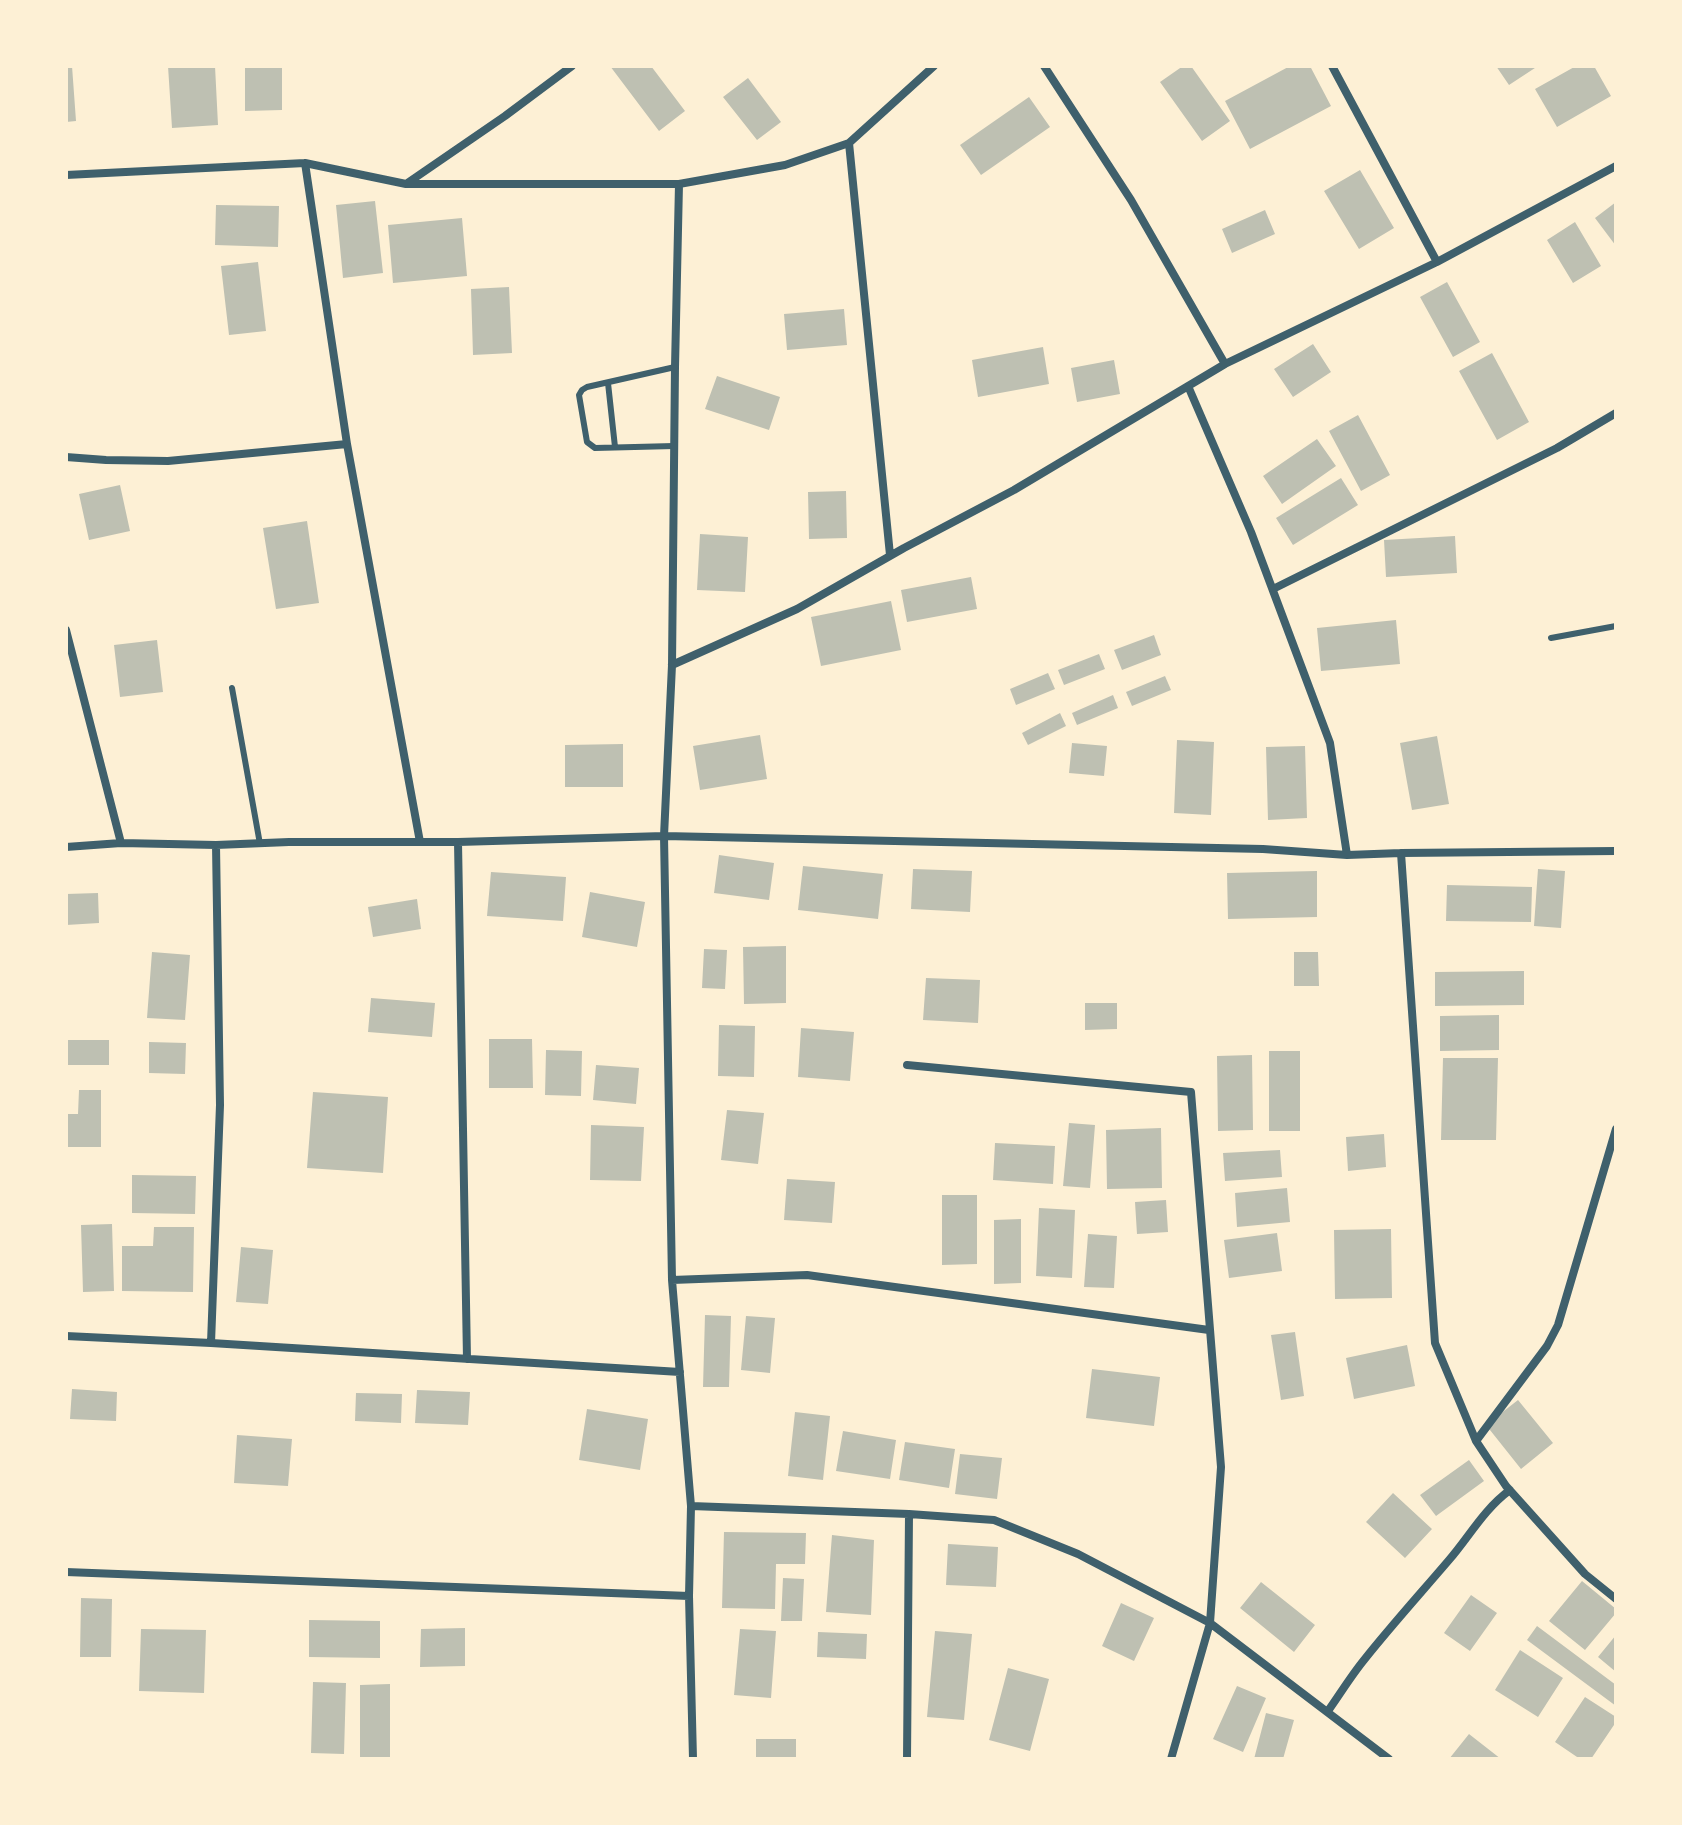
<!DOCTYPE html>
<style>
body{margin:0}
#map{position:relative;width:1682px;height:1825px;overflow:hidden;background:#fdf0d5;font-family:Rubik,sans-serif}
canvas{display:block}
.frame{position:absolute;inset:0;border:68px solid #fdf0d5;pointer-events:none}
</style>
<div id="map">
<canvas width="1682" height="1825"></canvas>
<div class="frame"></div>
</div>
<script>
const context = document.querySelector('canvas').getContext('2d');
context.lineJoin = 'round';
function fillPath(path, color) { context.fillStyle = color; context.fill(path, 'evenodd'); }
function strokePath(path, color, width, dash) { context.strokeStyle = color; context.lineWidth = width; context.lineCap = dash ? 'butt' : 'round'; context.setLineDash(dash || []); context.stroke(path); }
fillPath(new Path2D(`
 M66,66H72L76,121L66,122Z
 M168,66H215L218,125L172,128Z
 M245,66H282V110L245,111Z
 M610,66H651L685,111L659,131Z
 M1183,66H1191L1230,121L1202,141L1160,82Z
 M1290,66H1310L1331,106L1250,149L1225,101Z
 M1496,66H1538L1509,85Z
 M1576,66H1594L1611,96L1557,127L1535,89Z
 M748,78L781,122L757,140L723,97Z
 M1029,97L1050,127L981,175L960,145Z
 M1360,170L1394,228L1359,249L1324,191Z
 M375,201L383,273L343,278L336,205Z
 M1616,202V246L1595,218Z
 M216,205L279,206L278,247L215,245Z
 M1265,210L1275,234L1232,253L1222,229Z
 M462,218L467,276L393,283L388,225Z
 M1575,222L1601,266L1573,283L1547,240Z
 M258,262L266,331L229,335L221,266Z
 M1447,282L1480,342L1453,357L1420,297Z
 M509,287L512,353L473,355L471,289Z
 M844,309L847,345L787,350L784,314Z
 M1313,344L1331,372L1293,397L1274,369Z
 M1043,347L1049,384L978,397L972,360Z
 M1492,353L1529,422L1497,440L1459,371Z
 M1114,360L1120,394L1077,402L1071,368Z
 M717,376L780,397L769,430L705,409Z
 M1358,415L1390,475L1361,491L1329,431Z
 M1317,439L1336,466L1282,504L1263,476Z
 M1341,478L1358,505L1293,545L1276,518Z
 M120,485L130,531L89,540L79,494Z
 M846,491L847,538L809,539L808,492Z
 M307,521L319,603L276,609L263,528Z
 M700,534L748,537L745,592L697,590Z
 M1455,536L1457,573L1386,577L1384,540Z
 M971,577L977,609L907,622L901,590Z
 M891,601L901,650L821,666L811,617Z
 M1396,620L1400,664L1321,671L1317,628Z
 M1154,635L1161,655L1122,670L1114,650Z
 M157,640L163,692L120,697L114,645Z
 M1099,654L1105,669L1064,685L1058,670Z
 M1048,673L1055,689L1016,705L1010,689Z
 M1165,676L1171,690L1132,706L1126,692Z
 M1113,695L1118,708L1077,725L1072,713Z
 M1060,713L1066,726L1028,745L1022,733Z
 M760,735L767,779L700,790L693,746Z
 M1437,736L1449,804L1412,810L1400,743Z
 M1177,740L1214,742L1211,815L1174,813Z
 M1072,743L1107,746L1104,776L1069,773Z
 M623,744V787H565V745Z
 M1305,746L1307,818L1268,820L1266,747Z
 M719,855L774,863L769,900L714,893Z
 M803,866L883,874L878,919L798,910Z
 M913,869L972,871L970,912L911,909Z
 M1538,869L1565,871L1561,928L1534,926Z
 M1317,871V917L1228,919L1227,873Z
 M491,872L566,877L563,921L487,916Z
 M1447,885L1532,887L1531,922L1446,921Z
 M590,892L645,902L637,947L582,937Z
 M98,893L99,923L66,925V894Z
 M417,899L421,929L373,937L368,907Z
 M786,946V1003L744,1004L743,947Z
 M704,949L727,950L725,989L702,988Z
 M152,952L190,955L185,1020L147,1018Z
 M1294,952H1318L1319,986H1294Z
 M1524,971V1005L1435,1006V972Z
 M926,978L980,980L978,1023L923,1020Z
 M371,998L435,1003L432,1037L368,1032Z
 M1085,1003H1117V1029L1085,1030Z
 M1499,1015V1050L1440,1051V1016Z
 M719,1025L755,1026L754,1077L718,1076Z
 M801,1028L854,1032L850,1081L798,1077Z
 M489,1039H532L533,1088H489Z
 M66,1040H109V1065H66Z
 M149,1042L186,1043L185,1074L149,1073Z
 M546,1050L582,1051L581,1096L545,1095Z
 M1269,1051H1300V1131H1269Z
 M1252,1055L1253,1130L1218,1131L1217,1056Z
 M1443,1058H1498L1496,1140H1441Z
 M596,1065L639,1068L636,1104L593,1100Z
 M79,1090H101V1147H66V1114H78Z
 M313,1092L388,1097L383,1173L307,1168Z
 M727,1110L764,1113L758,1164L721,1160Z
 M1069,1123L1095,1125L1090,1188L1063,1186Z
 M591,1125L644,1127L641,1181L590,1180Z
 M1161,1128L1162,1188L1107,1189L1106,1130Z
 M1384,1134L1386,1167L1348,1171L1346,1137Z
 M995,1143L1055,1146L1053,1184L993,1180Z
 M1280,1150L1282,1177L1225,1181L1223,1153Z
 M132,1175L196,1176L195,1214L132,1213Z
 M787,1179L835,1182L832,1223L784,1220Z
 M1287,1188L1290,1222L1237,1227L1235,1193Z
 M942,1195H977V1264L942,1265Z
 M1166,1200L1168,1232L1137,1234L1135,1202Z
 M1039,1208L1075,1210L1072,1278L1036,1276Z
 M1021,1219V1283L994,1284V1220Z
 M112,1224L114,1291L83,1292L81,1225Z
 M154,1227H194L193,1292L122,1291V1246H153Z
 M1391,1229L1392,1298L1335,1299L1334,1230Z
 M1277,1233L1282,1271L1229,1278L1224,1240Z
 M1088,1234L1117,1236L1114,1288L1084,1287Z
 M241,1247L273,1250L268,1304L236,1302Z
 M705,1315L731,1316L729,1387H703Z
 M746,1316L775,1318L770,1373L741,1370Z
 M1295,1332L1304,1396L1281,1400L1271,1335Z
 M1407,1345L1415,1386L1354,1399L1346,1358Z
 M1092,1369L1160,1377L1154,1426L1086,1418Z
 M72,1389L117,1392L116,1421L70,1419Z
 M417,1390L470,1392L468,1425L415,1423Z
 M356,1393L402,1394L401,1423L355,1421Z
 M1518,1400L1553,1443L1521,1469L1486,1425Z
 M587,1409L648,1419L640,1470L579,1460Z
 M795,1412L830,1416L823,1480L788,1476Z
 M843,1431L896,1440L890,1479L836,1471Z
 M237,1435L292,1439L288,1486L234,1483Z
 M905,1442L955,1449L949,1488L899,1480Z
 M960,1454L1002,1458L997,1499L955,1494Z
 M1469,1460L1484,1481L1436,1516L1420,1495Z
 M1393,1493L1432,1529L1405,1558L1366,1522Z
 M724,1532L806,1533L805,1564H776L775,1609L722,1608Z
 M832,1535L874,1540L871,1615L826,1612Z
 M948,1544L998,1547L996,1587L946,1585Z
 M783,1578L804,1579L802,1621H781Z
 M1582,1581L1616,1609V1613L1585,1650L1549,1621Z
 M1261,1582L1315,1625L1294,1652L1240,1608Z
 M1471,1595L1497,1613L1470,1651L1444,1633Z
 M81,1598L112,1599L111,1657H80Z
 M1121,1603L1154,1618L1134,1661L1102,1646Z
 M309,1620L380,1621V1658L309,1657Z
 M1537,1626L1616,1685V1706L1527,1640Z
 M465,1628V1666L420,1667L421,1629Z
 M141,1629L206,1630L204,1693L139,1691Z
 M740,1629L776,1631L771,1698L734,1695Z
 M935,1631L972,1634L964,1720L927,1717Z
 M818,1632L867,1634L866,1659L817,1657Z
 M1616,1635V1672L1598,1657Z
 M1520,1650L1563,1678L1538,1717L1495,1690Z
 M1008,1668L1049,1679L1030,1751L989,1740Z
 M313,1682L346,1683L344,1754L311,1753Z
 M390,1684V1759H360V1685Z
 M1237,1686L1266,1698L1243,1752L1213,1739Z
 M1585,1697L1616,1717V1722L1591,1759H1580L1555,1742Z
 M1266,1713L1294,1720L1283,1759H1254Z
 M1469,1734L1501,1759H1449Z
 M756,1739H796V1759H756Z`), '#bec0b2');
strokePath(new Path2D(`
 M608,383L615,447
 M674,446L595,448L587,442L579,395L582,390L587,387L675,367
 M1551,638L1616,626
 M232,688L260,844`), '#3f606c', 6);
strokePath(new Path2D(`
 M1044,66L1131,200L1225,364
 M1332,66L1437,262
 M849,143L890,555L895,553
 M305,163L347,444L420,842
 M66,175L305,163L406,184L505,116L572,66
 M406,184H679L785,165L849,143L934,66
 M679,184L675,367L672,665L664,836L672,1280L691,1506L689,1596L693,1759
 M1188,386L1251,532L1330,743L1347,855
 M66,457L106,460L168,461L347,444
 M1273,589L1557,448L1616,413
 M66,630L121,843
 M672,665L797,609L904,548L1014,490L1225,364L1437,262L1616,166
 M458,842L467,1359
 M66,847L121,843L216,845L289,842H458L664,836L1263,849L1347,855L1401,853L1616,851
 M1401,853L1435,1343L1476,1441L1506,1486L1585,1574L1616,1599
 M907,1065L1191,1092L1221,1467L1210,1623L1171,1759
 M672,1280L807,1275L1209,1330
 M66,1336L211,1343L680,1372
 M211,1343L220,1105L216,845
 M1476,1441L1547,1346L1558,1325L1616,1129
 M691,1506L909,1514L994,1520L1078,1554L1210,1623L1389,1759
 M66,1572L689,1596
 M1328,1711C1340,1694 1351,1676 1364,1660C1391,1626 1420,1594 1449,1560C1469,1537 1484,1509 1510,1490
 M907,1759L909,1514`), '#3f606c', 8);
</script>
